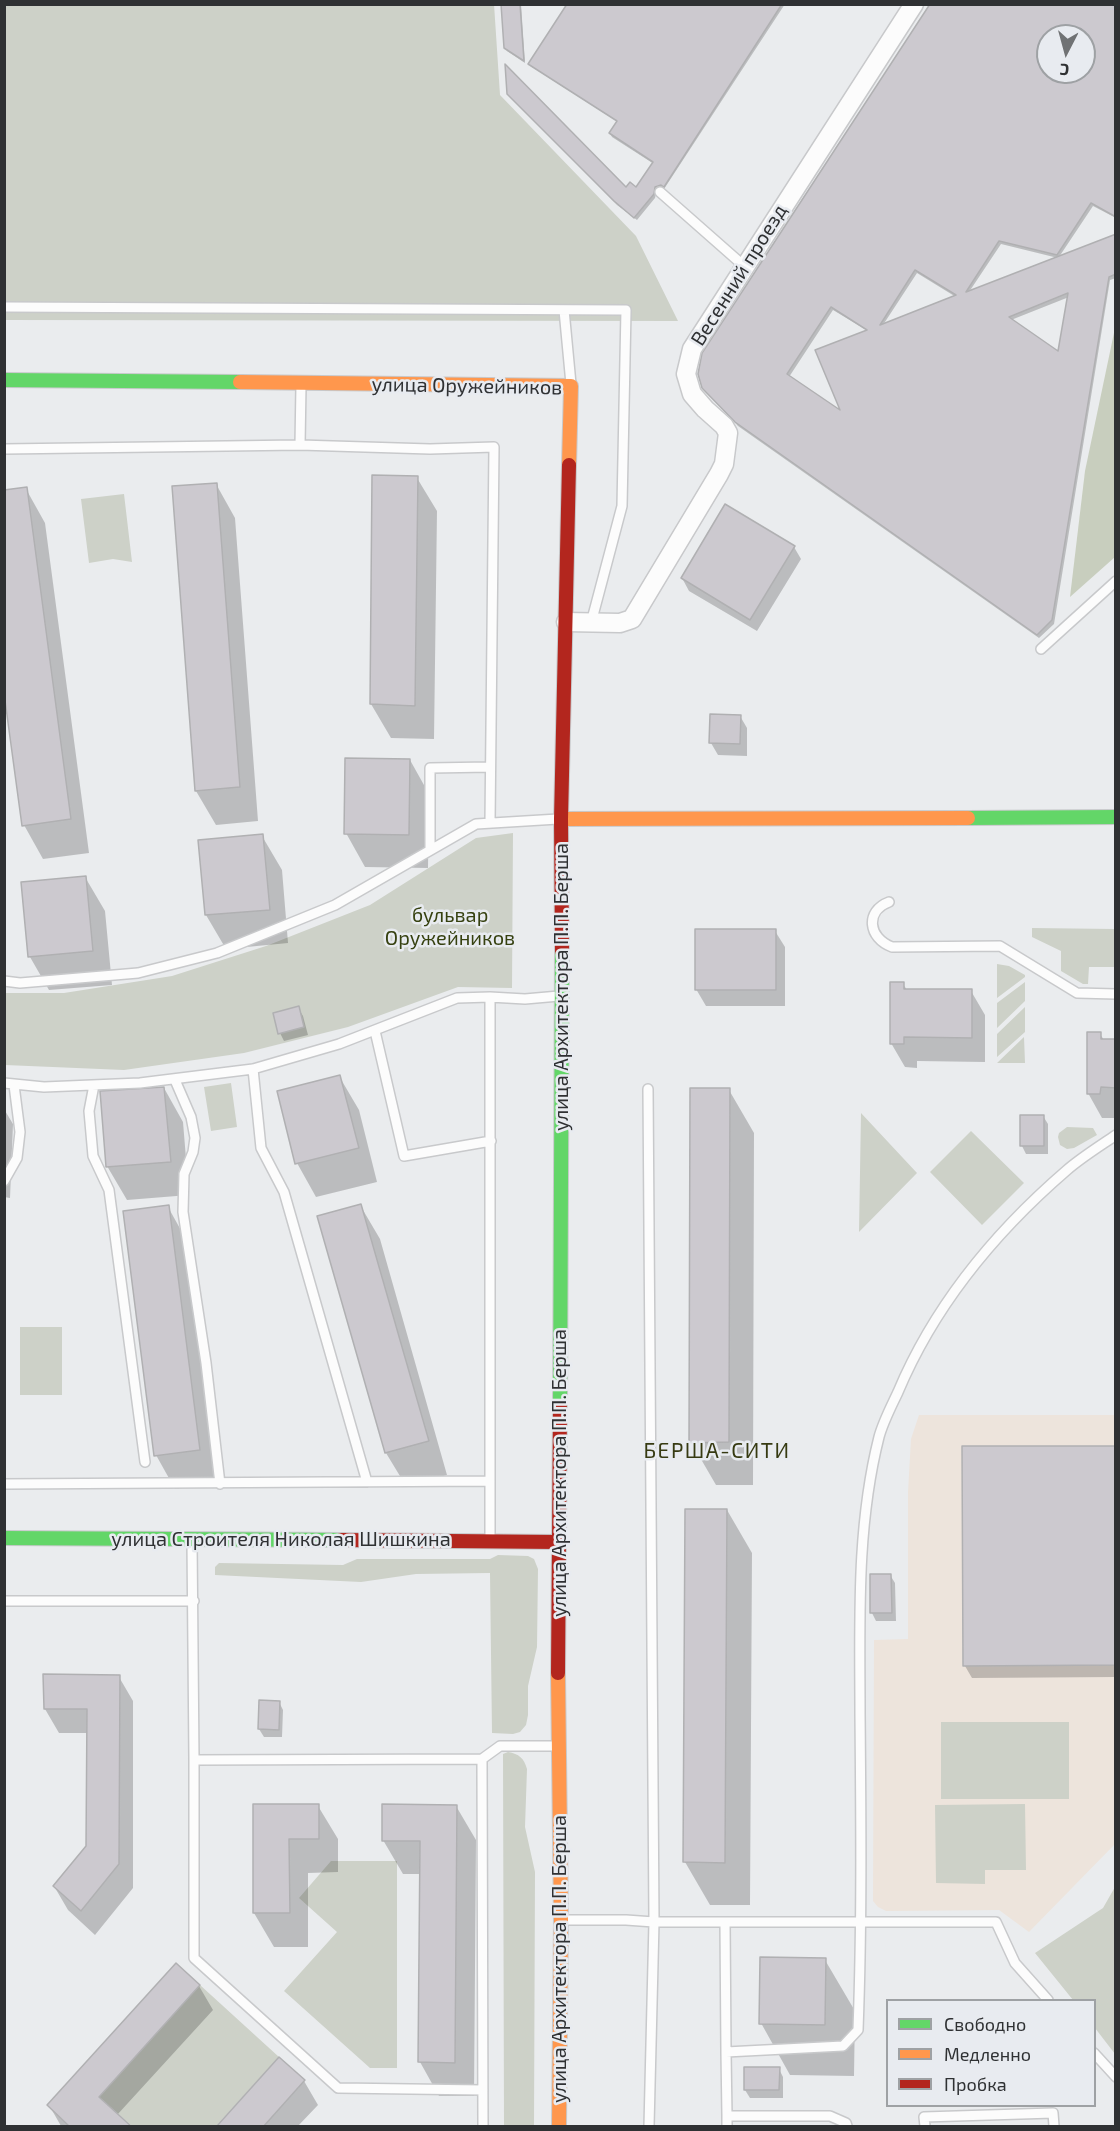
<!DOCTYPE html>
<meta charset="utf-8">
<style>
body{margin:0}
#map{position:relative;width:1120px;height:2131px;overflow:hidden;background:#eaecee;font-family:"Exo 2",sans-serif}
canvas{display:block}
.frame{position:absolute;inset:0;border:6px solid #2f3133;pointer-events:none}
.legend{position:absolute;left:886px;top:1999px;width:210px;height:108px;box-sizing:border-box;background:#e8ebf0;border:2px solid #9ea1a4;margin:0;padding:8px 10px;list-style:none;font-size:18px;color:#2f3133}
.legend li{display:flex;align-items:center;gap:12px;height:30px}
.legend b{width:30px;border:2px solid #9ea1a4}
.north{position:absolute;left:1036px;top:24px;width:60px;height:60px;box-sizing:border-box;background:#e8ebf0;border:2px solid #9ea1a4;border-radius:50%;rotate:186deg;font-size:16px;font-weight:700;line-height:24px;text-align:center;color:#2f3133}
.north::after{content:'';display:block;margin:auto;width:21px;height:27px;background:#707274;clip-path:polygon(50% 0,100% 100%,50% 72%,0 100%)}
</style>
<div id="map">
<canvas width="1120" height="2131"></canvas>
<div class="frame"></div>
<ul class="legend">
<li><b style="height:8px;background:#63d668"></b>Свободно</li>
<li><b style="height:8px;background:#ff974d"></b>Медленно</li>
<li><b style="height:8px;background:#b3261e"></b>Пробка</li>
</ul>
<div class="north">С</div>
</div>
<script>
const context = document.querySelector('canvas').getContext('2d');
context.lineJoin = 'round';
function fillPath(path, color) { context.fillStyle = color; context.fill(path, 'evenodd'); }
function strokePath(path, color, width, dash) { context.strokeStyle = color; context.lineWidth = width; context.lineCap = dash ? 'butt' : 'round'; context.setLineDash(dash || []); context.stroke(path); }
function label(font, color, halo, rows, align = 'center') {
  context.font = font + ' "Exo 2",sans-serif'; context.lineWidth = 5; context.setLineDash([]); context.textBaseline = 'middle'; context.strokeStyle = halo; context.fillStyle = color; for (const [text, x, y, turn = 0] of rows) {
    context.save(); context.translate(x, y); context.rotate((+turn || 0) * Math.PI / 180); context.textAlign = isNaN(turn) ? turn : align; if (halo) context.strokeText(text, 0, 0); context.fillText(text, 0, 0); context.restore();
  }
}
fillPath(new Path2D(`
 M919,1415H1115V1844L1029,1932L999,1910L886,1911L878,1907L873,1901L874,1640L908,1639V1492L911,1439Z`), '#ede4dc');
fillPath(new Path2D(`
 M494,4L500,95L636,236L678,321L5,320V5Z
 M124,494L132,562L113,559L89,563L81,499Z
 M513,833L512,988L458,987L348,1027L244,1053L124,1070L5,1065L4,993H64L172,976L266,946L370,905L476,838Z
 M1032,928L1115,929V967H1089L1088,984H1083L1061,971V951L1032,937Z
 M997,964L1009,966L1025,975V977L997,998Z
 M1025,982V1001L997,1028V1003Z
 M1025,1007V1032L997,1057V1034Z
 M1024,1037L1025,1063H997Z
 M231,1083L237,1127L211,1131L204,1087Z
 M861,1113L917,1173L859,1232Z
 M1067,1127L1093,1128L1097,1135L1074,1148L1067,1149L1060,1145L1058,1137L1059,1133Z
 M971,1131L1024,1183L982,1225L930,1172Z
 M20,1327H62V1395H20Z
 M498,1555L528,1556L534,1559L538,1569L537,1647L528,1686V1715L526,1725L520,1732L513,1734L492,1733L490,1573L416,1574L361,1582L215,1575V1567L219,1563L343,1565L357,1559H490Z
 M941,1722H1069V1799H941Z
 M508,1752C519,1754 524,1758 527,1769L525,1827L535,1872L534,2126H504L503,1754Z
 M1025,1804L1026,1870H985V1884L936,1883L935,1805Z
 M331,1861H397V2068H370L284,1991L337,1932L299,1898Z
 M1115,1887V2054L1095,2028L1094,2000H1073L1035,1953L1103,1908Z
 M200,1985L279,2057L216,2126H132L99,2097Z`), '#cdd1c8');
fillPath(new Path2D(`
 M1115,328V557L1070,597L1085,471Z`), '#c8cebe');
fillPath(new Path2D(`
 M502,4H521L525,63L507,51L505,47Z
 M569,4H785L664,189L657,190L655,198L637,220L617,205L508,94L626,189L637,190L654,164L612,137L610,133L618,122L532,67L530,64Z
 M931,4H1116V218L1093,206L1059,257L1116,235V278L1110,280L1054,624L1039,638L738,426L703,388ZM1048,36H1084V72H1048ZM1001,244L1058,258L969,292ZM917,273L956,297L883,325ZM1069,297L1059,354L1011,320ZM833,310L868,331L844,414L789,377Z
 M417,478L437,511L434,739L391,738L371,704Z
 M216,484L235,518L258,821L216,825L196,791L174,488Z
 M26,489L45,523L89,853L43,859L24,825Z
 M794,547L801,559L757,631L689,591L682,578Z
 M740,716L747,728V756L718,755L711,743Z
 M410,760L429,794L428,868L365,867L346,833Z
 M262,836L282,870L288,943L226,949L206,915L200,841Z
 M85,877L105,911L112,985L49,990L30,957Z
 M775,931L785,947V1006H706L696,989Z
 M903,984L907,990L971,991L985,1015V1062L917,1061V1068L905,1067L891,1043Z
 M298,1008L303,1016L308,1035L284,1041L280,1033Z
 M1100,1034L1104,1040H1116V1111H1114V1118H1102L1088,1093Z
 M339,1076L359,1110L377,1182L316,1197L297,1163Z
 M164,1088L183,1122L189,1195L127,1200L107,1166Z
 M729,1090L754,1133L753,1485H716L691,1442Z
 M4,1109L13,1124L10,1198L4,1197Z
 M1043,1116L1048,1124V1154H1026L1022,1146Z
 M360,1205L380,1239L447,1475L406,1486L386,1453Z
 M168,1207L187,1241L218,1484L175,1489L156,1455Z
 M1116,1447V1677L972,1678L965,1666Z
 M727,1510L752,1553L750,1905H710L685,1862Z
 M890,1575L895,1583L896,1621H876L872,1613Z
 M119,1677L133,1701V1888L95,1935L68,1910L54,1886L87,1847L88,1733H59L45,1709Z
 M279,1702L283,1710L282,1737H264L259,1729Z
 M254,1805L318,1806L338,1839V1872L308,1873V1947H274L254,1913Z
 M456,1806L476,1840L474,2096H439L420,2062L421,1874H403L383,1840Z
 M825,1960L855,2011L854,2076L790,2075L761,2023Z
 M199,1986L213,2010L117,2115L130,2126H61L49,2105Z
 M779,2069L783,2077V2098H750L745,2090Z
 M304,2081L318,2105L298,2126H218Z`), '#0003');
const building = new Path2D(`
 M501,4H520L524,61L504,48Z
 M567,4H782L664,187L661,185L655,187L654,194L634,218L614,201L507,94L505,64L626,187L630,182L636,187L653,162L609,133L617,121L528,64Z
 M930,4H1116V217L1091,203L1057,255L999,241L966,292L1116,234V274L1109,277L1052,620L1037,635L735,422L702,388L698,374L702,353ZM1048,36H1084V72H1048ZM915,270L956,295L880,325ZM1068,293L1058,351L1009,317ZM831,307L867,330L815,350L840,410L787,374Z
 M372,475L418,476L415,706L370,704Z
 M217,483L240,787L195,791L172,486Z
 M27,487L71,819L22,826L4,693V490Z
 M725,504L795,546L750,620L681,578Z
 M710,714L741,715L740,744L709,743Z
 M345,758L410,759L409,835L344,834Z
 M263,834L270,910L205,915L198,840Z
 M86,876L93,951L28,957L21,882Z
 M695,929H776V990H695Z
 M890,982H904V989H972V1038L904,1037V1044H890Z
 M299,1006L304,1027L278,1034L273,1013Z
 M1087,1032H1101V1039H1116V1088L1101,1087L1100,1094H1087Z
 M340,1075L359,1148L295,1164L277,1091Z
 M164,1087L171,1162L106,1167L100,1091Z
 M690,1088H730L729,1442L689,1443Z
 M1020,1115H1044V1146H1020Z
 M361,1204L429,1441L385,1453L317,1216Z
 M169,1205L200,1450L154,1456L123,1211Z
 M962,1446H1116V1665L963,1666Z
 M685,1509H727L725,1863L683,1862Z
 M870,1574H891L892,1613H870Z
 M43,1674L120,1675L119,1864L81,1911L53,1886L86,1846L87,1709H44Z
 M259,1700L280,1701L279,1730L258,1729Z
 M253,1804H319V1839H289L290,1913H253Z
 M382,1804L457,1805L455,2063L418,2062L420,1841H382Z
 M760,1957L826,1958L825,2025L759,2024Z
 M176,1963L200,1985L99,2097L132,2127H70L47,2105Z
 M279,2057L305,2080L263,2127H216Z
 M744,2067H780L779,2090H744Z`);
fillPath(building, '#ccc9cf');
strokePath(building, '#b0b0b2', 1.5);
const lane = new Path2D(`
 M660,192L744,266
 M4,307L626,310L622,506L591,623
 M564,310L571,384
 M300,445L301,385
 M4,449L300,445L430,449L494,447L490,822
 M1041,649L1116,581
 M430,850V768L490,767
 M889,902C865,911 868,938 892,947L1000,946L1077,993L1116,994
 M4,981L20,983L138,973L217,953L335,905L476,824L558,819
 M490,997V1540
 M375,1031L404,1156L491,1141
 M253,1069L261,1148L284,1192L367,1482
 M175,1080L191,1117L195,1138L193,1152L184,1174L183,1212L206,1363L220,1484
 M4,1083L44,1087L140,1083L253,1069L339,1044L457,998L490,997L525,999L559,996
 M94,1085L89,1111L93,1156L109,1190L145,1462
 M648,1089L654,1922H996L1015,1963L1048,2000
 M4,1181L17,1158L20,1132L14,1085
 M4,1484L490,1481
 M192,1541L194,1760
 M4,1601H194
 M482,1759L194,1760V1958L338,2088L483,2090
 M563,1920H626L654,1922L649,2126
 M725,1922L726,2052L843,2046L858,2030C862,1924 861,1819 860,1713C860,1621 856,1528 879,1437C883,1422 891,1407 898,1392C935,1304 995,1232 1067,1170C1082,1157 1100,1146 1116,1135
 M726,2052L727,2116
 M1094,2053L1116,2077
 M483,2126L482,1759L500,1746H555
 M727,2126V2116H830L846,2123L847,2126
 M925,2126L924,2117L1053,2113L1054,2126`);
const street = new Path2D(`
 M566,622L620,623L632,619L719,474L724,464L728,433L724,426L705,409L692,394L686,374L692,349L914,4`);
const fast = new Path2D(`
 M4,380L240,382
 M968,818L1116,817
 M560,1407L562,951
 M4,1538L341,1540`);
const slow = new Path2D(`
 M240,382L571,386L569,465
 M561,819L968,818
 M558,1673L561,1920L559,2126`);
const jam = new Path2D(`
 M562,951L561,819L569,465
 M341,1540L558,1542
 M558,1673L560,1407`);
strokePath(lane, '#c8c9cb', 12);
strokePath(street, '#c8c9cb', 21);
strokePath(fast, '#c8c9cb', 16);
strokePath(slow, '#c8c9cb', 16);
strokePath(jam, '#c8c9cb', 16);
strokePath(lane, '#fcfcfc', 9);
strokePath(street, '#fcfcfc', 18);
strokePath(fast, '#63d668', 14);
strokePath(slow, '#ff974d', 14);
strokePath(jam, '#b3261e', 14);
label('20px', '#2f3133', '#e8ebf0', [
 ["Весенний проезд",739,275,-58],
 ["улица Оружейников",467,386,1],
 ["улица Архитектора П.П. Берша",561,987,-90],
 ["улица Архитектора П.П. Берша",559,1473,-90],
 ["улица Строителя Николая Шишкина",281,1539],
 ["улица Архитектора П.П. Берша",559,1959,-90]
]);
label('20px', '#364110', '#e8ebf0', [
 ["бульвар",450,915],
 ["Оружейников",450,938]
]);
context.letterSpacing = '1.5px';
label('21px', '#363a12', '#e8ebf0', [
 ["БЕРША-СИТИ",717,1451]
]);
context.letterSpacing = '0px';
</script>
